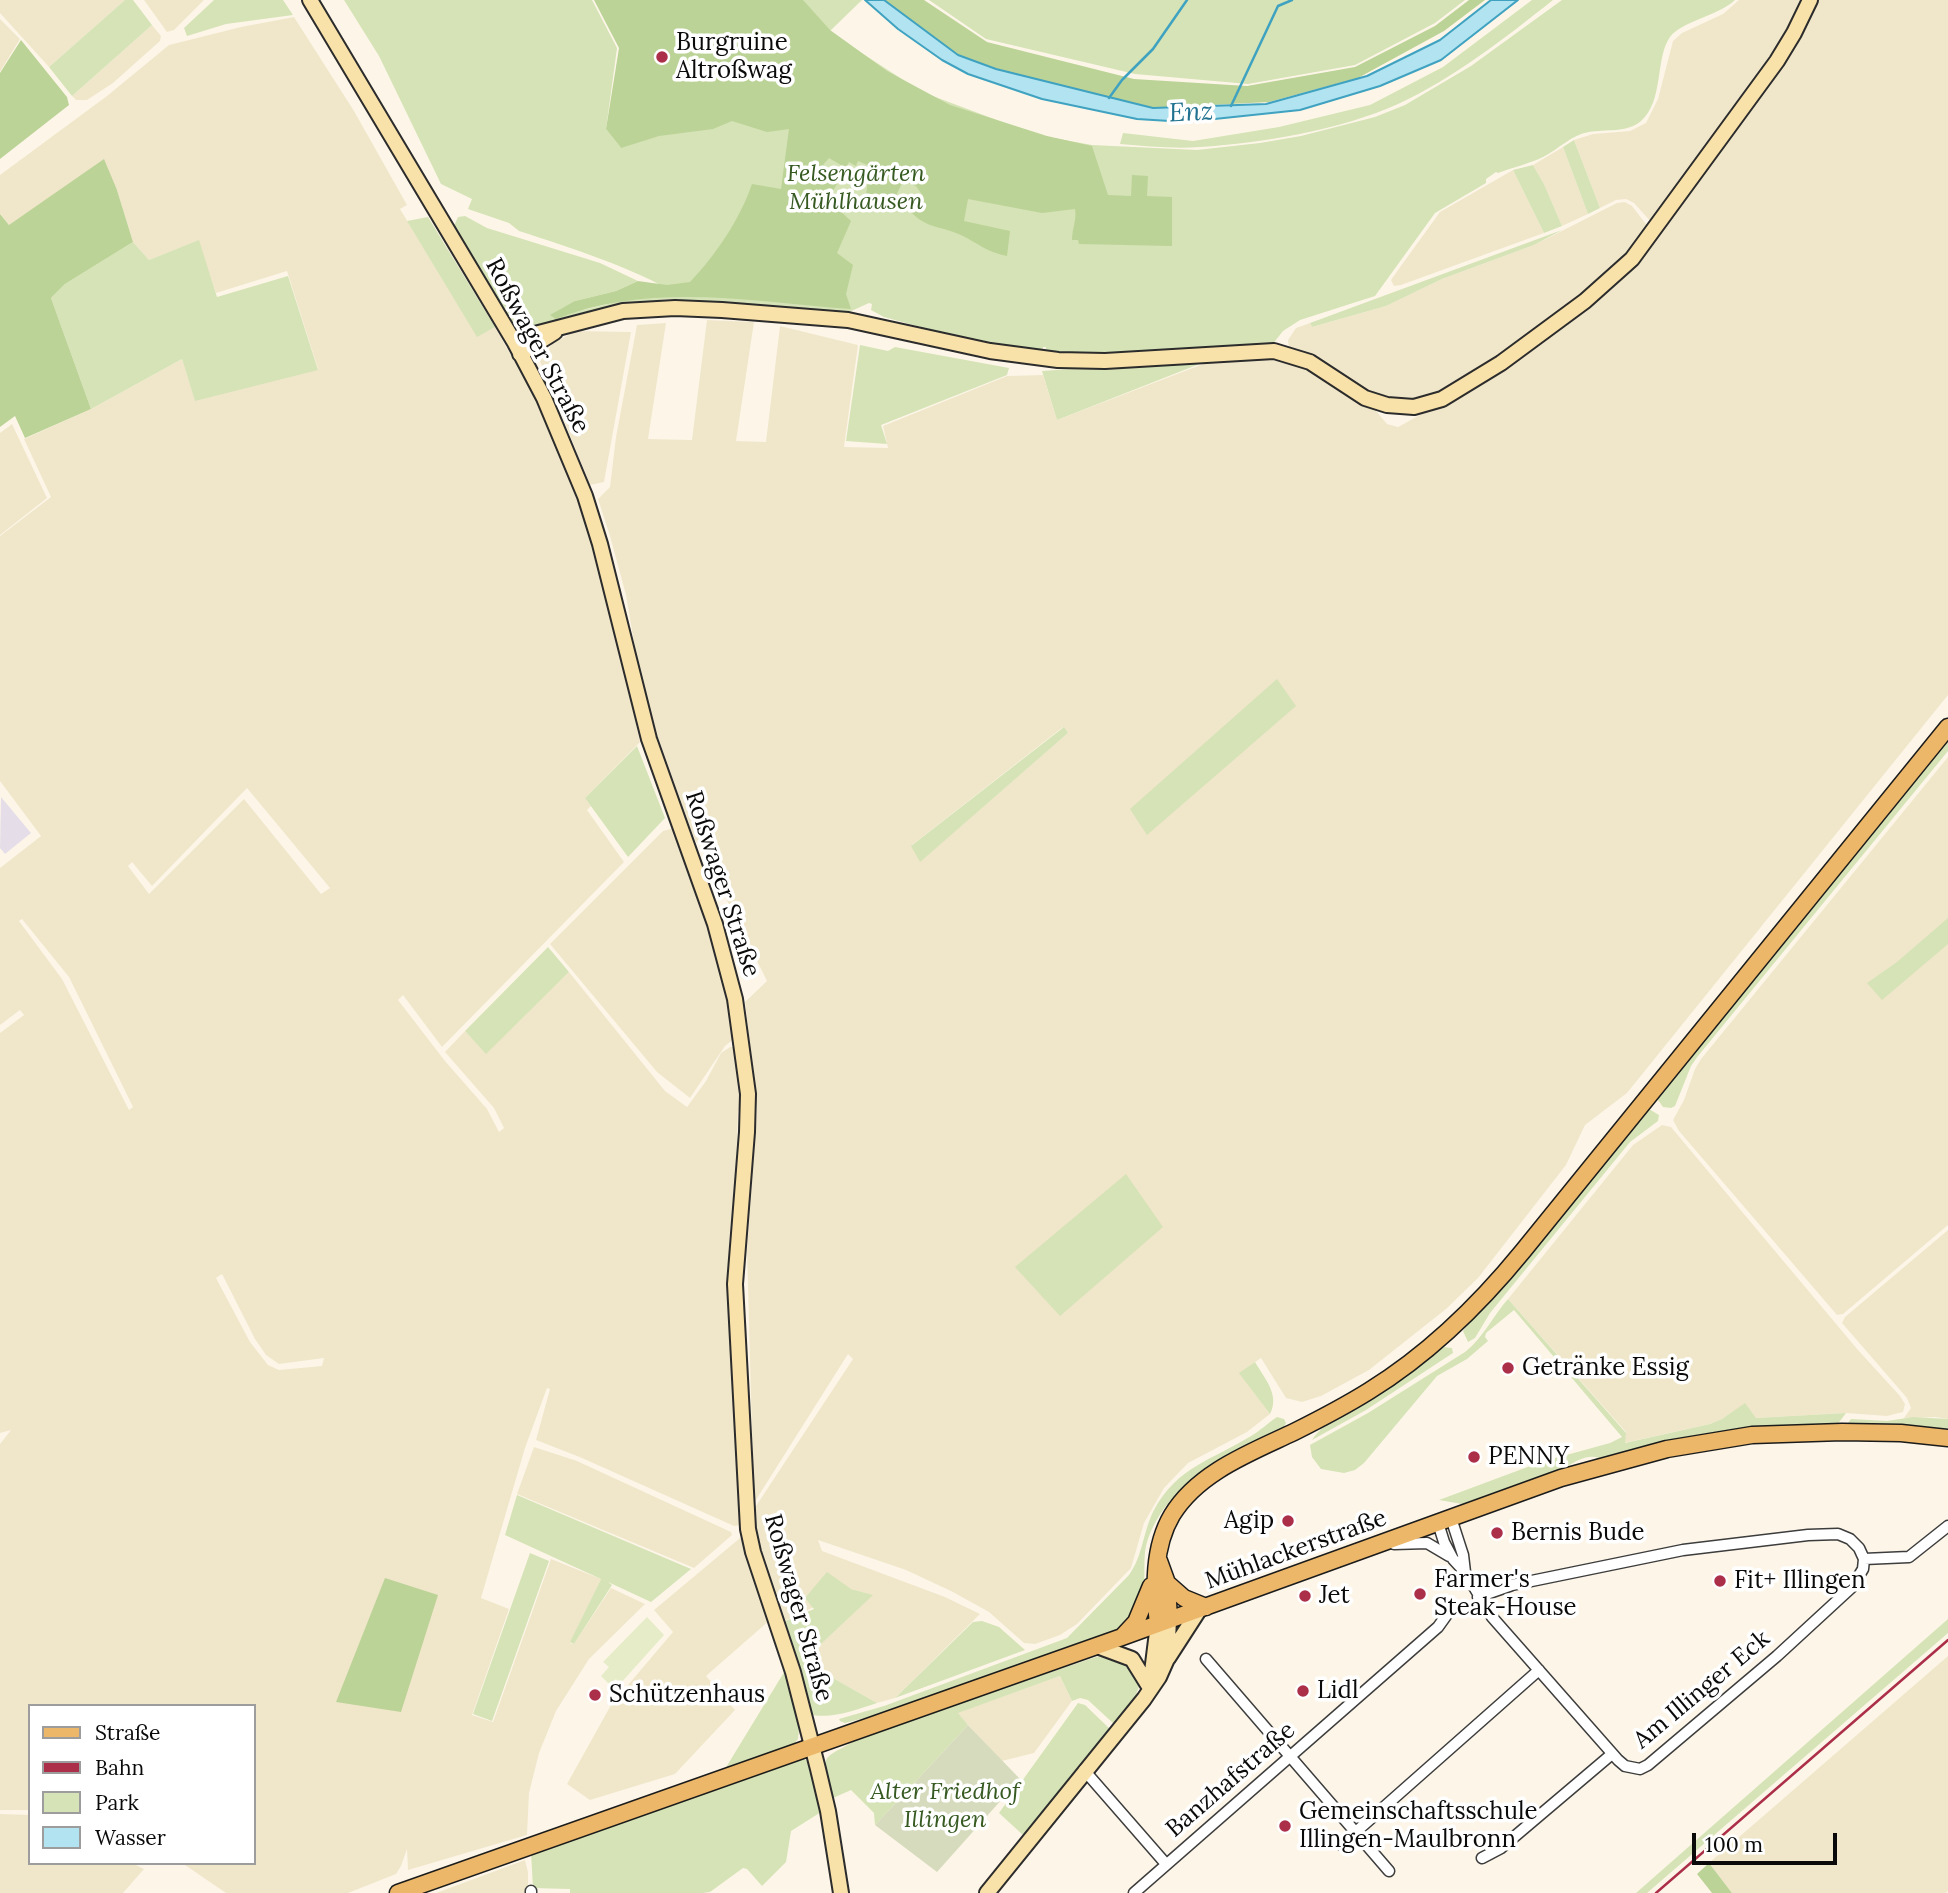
<!DOCTYPE html>
<meta charset="utf-8">
<style>
body{margin:0}
#map{position:relative;width:1948px;height:1893px;overflow:hidden;background:#fdf6e8;font-family:Lora,serif}
canvas{display:block}
.legend{position:absolute;left:28px;top:1704px;width:228px;height:161px;box-sizing:border-box;background:#fff;border:2px solid #9d9d9d;margin:0;padding:9px 12px;list-style:none;font-size:21px;color:#0a0a0a}
.legend li{display:flex;align-items:center;gap:14px;height:35px}
.legend b{width:35px;border:2px solid #9d9d9d}
.scale{position:absolute;left:1692px;top:1833px;width:145px;height:32px;box-sizing:border-box;border:4px solid #0a0a0a;border-top:0;padding-left:9px;font-size:21px;line-height:24px;white-space:nowrap;color:#0a0a0a;-webkit-text-stroke:5px #fff;paint-order:stroke}
</style>
<div id="map">
<canvas width="1948" height="1893"></canvas>
<ul class="legend">
<li><b style="height:9px;background:#ecb769"></b>Straße</li>
<li><b style="height:9px;background:#ac2f4a"></b>Bahn</li>
<li><b style="height:19px;background:#d5e3b6"></b>Park</li>
<li><b style="height:19px;background:#b2e3f0"></b>Wasser</li>
</ul>
<div class="scale">100 m</div>
</div>
<script>
const context = document.querySelector('canvas').getContext('2d');
context.lineJoin = 'round';
function fillPath(path, color) { context.fillStyle = color; context.fill(path, 'evenodd'); }
function strokePath(path, color, width, dash) { context.strokeStyle = color; context.lineWidth = width; context.lineCap = dash ? 'butt' : 'round'; context.setLineDash(dash || []); context.stroke(path); }
function label(font, color, halo, rows, align = 'center') {
  context.font = font + ' Lora,serif'; context.lineWidth = 7; context.setLineDash([]); context.textBaseline = 'middle'; context.strokeStyle = halo; context.fillStyle = color; for (const [text, x, y, turn = 0] of rows) {
    context.save(); context.translate(x, y); context.rotate((+turn || 0) * Math.PI / 180); context.textAlign = isNaN(turn) ? turn : align; if (halo) context.strokeText(text, 0, 0); context.fillText(text, 0, 0); context.restore();
  }
}
fillPath(new Path2D(`
 M1,797L31,833L5,854L0,848Z`), '#e5dee8');
fillPath(new Path2D(`
 M0,0H125L49,67L0,13Z
 M144,0H204L174,30L167,32Z
 M1739,0H1804L1785,40L1651,222L1634,203L1626,199L1616,200L1600,208L1574,140L1593,134L1630,131L1646,123L1658,99L1673,41L1682,33L1723,14Z
 M1810,0H1948V695L1627,1093L1585,1125L1566,1165L1478,1278L1446,1309L1369,1370L1321,1396L1302,1402L1286,1398L1261,1358L1240,1373L1270,1414L1247,1432L1188,1463L1164,1488L1144,1523L1131,1568L1077,1624L1060,1635L1035,1644L1024,1643L989,1612L951,1591L906,1570L818,1540L822,1551L945,1597L980,1614L895,1698L877,1703L803,1661L872,1595L851,1589L781,1623L752,1524L754,1509L853,1359L848,1354L754,1503L747,1251L757,1111L745,1002L767,981L699,844L695,841L656,732L638,666L626,595L610,536L598,499L610,487L616,437L637,325L666,323L648,439L692,440L707,320L754,322L736,441L766,442L780,326L858,345L844,447L888,448L883,426L1007,376L1043,375L1057,420L1203,364L1213,353L1274,351L1365,398L1387,424L1398,427L1431,409L1481,376L1644,246ZM1063,727L1068,733L920,861L912,845Z
 M294,17L354,111L407,205L400,209L477,336L495,327L557,437L597,539L640,742L585,798L591,806L587,810L624,862L442,1047L403,995L398,1000L445,1061L487,1109L499,1132L504,1128L494,1108L445,1052L465,1031L486,1053L569,972L665,1091L687,1107L706,1081L721,1053L730,1047H735L741,1112L738,1110L736,1171L729,1242L742,1525L734,1526L582,1458L536,1440L550,1389L547,1388L525,1448L481,1598L509,1609L472,1715L493,1722L551,1559L601,1579L570,1643L574,1644L611,1588L645,1604L589,1659L556,1711L539,1753L529,1793L527,1835L408,1870L407,1849L401,1866L396,1874L348,1893H226L182,1863H254V1706H30V1810H0V1444L11,1430L0,1433V1033L24,1015L20,1010L0,1025V868L41,836L0,781V536L51,497L24,439L91,409L182,359L195,400L318,369L287,271L216,293L198,241L149,260L133,242L117,190L9,225L0,214V175L107,96L169,45L241,27ZM247,788L330,888L321,894L244,799L149,894L128,866L132,862L152,886ZM22,919L69,977L133,1107L129,1110L62,979L19,921ZM222,1274L255,1339L266,1355L279,1364L324,1358L322,1366L279,1370L268,1365L250,1342L216,1278Z
 M0,19L20,39L0,72Z
 M152,25L161,36L160,41L113,83L87,100H76L72,96Z
 M1563,147L1588,214L1562,226L1544,184L1533,165Z
 M1513,170L1544,233L1401,285L1394,286L1391,280L1398,270L1440,212Z
 M1625,202L1632,206L1646,224L1651,226L1625,259L1572,304L1478,371L1439,393L1405,401L1393,400L1368,393L1303,353L1289,348L1288,340L1296,328L1310,323L1312,327L1386,306L1442,279L1534,245L1617,203Z
 M576,331L631,332L604,482L590,485L540,361L553,343Z
 M12,424L47,498L0,535V433Z
 M1948,757V1225L1843,1314L1837,1315L1679,1131L1673,1120L1684,1100L1695,1069L1701,1059Z
 M674,828L709,920L729,997L735,1038L725,1046L690,1098L657,1072L550,944L663,831Z
 M1662,1125L1671,1127L1858,1350L1900,1396L1905,1404L1903,1412L1887,1416L1846,1413L1756,1418L1745,1404L1722,1419L1710,1424L1624,1443L1626,1432L1508,1299L1633,1145Z
 M1948,1230V1419L1935,1417L1904,1418L1911,1408L1907,1398L1842,1323L1845,1317Z
 M534,1447L577,1461L731,1532L732,1535L694,1568L517,1494Z
 M740,1538L745,1542L770,1620L706,1676L735,1710L675,1774L590,1800L567,1784L611,1705L673,1632L654,1610Z
 M1948,1656V1891L1946,1893H1732L1709,1863Z
 M1060,1676L1072,1701L1034,1753L1002,1761L957,1713Z
 M0,1814L30,1815V1863H132L144,1869L123,1893H0Z
 M525,1860L528,1872V1893H436Z`), '#f0e7cb');
fillPath(new Path2D(`
 M125,0H133L152,25L72,96L49,67Z
 M214,0H283L293,15L226,24L187,36L184,28Z
 M344,0H592L617,48L606,129L621,148L655,0H862L829,32L922,92L1037,135L1092,145L1197,150L1260,143L1301,136L1375,117L1405,105L1471,66L1562,0H1735C1718,16 1682,21 1670,37C1655,58 1664,101 1641,121C1628,133 1605,129 1589,132C1571,135 1559,149 1543,157C1529,164 1513,167 1498,173L1496,172L1486,179V183L1435,213L1375,296L1300,320L1283,331L1272,345L1090,354L1045,353L1046,347H1043L1042,352L979,343L884,317L871,310L872,304L869,303L847,313L670,299L621,304L529,328L516,325L505,314L456,233L454,226L458,217L465,216L487,228L600,263L638,281L616,291L575,301V312L633,298L679,295C629,266 574,249 519,231L509,223L468,209L472,199L441,184L379,56Z
 M929,0H1465L1435,23L1355,65L1248,84L1135,74L986,39Z
 M1532,0H1553C1505,38 1454,78 1398,104C1340,130 1263,143 1200,147C1173,149 1146,146 1120,144L1123,133L1193,141L1279,127L1370,105L1443,67Z
 M1574,140L1600,208L1588,214L1563,147Z
 M1533,165L1544,184L1562,226L1544,233L1513,170Z
 M428,217L495,327L477,337L407,221Z
 M1562,230L1534,245L1442,279L1386,306L1312,327L1310,323Z
 M199,240L217,297L288,276L318,370L195,401L182,359L91,409L51,298L65,284L133,242L149,260Z
 M860,345L888,351L895,347L1009,368L1007,375L881,425L887,444L846,441Z
 M1203,360L1202,363L1057,420L1042,371Z
 M1277,679L1296,706L1147,835L1130,809Z
 M1064,727L1068,733L920,862L911,846Z
 M1948,736V751L1698,1056L1691,1066L1675,1106L1671,1108L1663,1107L1658,1100V1095Z
 M637,746L665,818L628,857L585,798Z
 M1948,918V944L1882,1000L1867,983L1897,962Z
 M548,947L569,972L486,1054L465,1031Z
 M1649,1109L1659,1115L1658,1121L1630,1142L1490,1313L1475,1338L1468,1342L1463,1331L1468,1324L1523,1263L1645,1111Z
 M1126,1174L1163,1227L1060,1316L1015,1267Z
 M1508,1299L1626,1433L1625,1443L1710,1424L1722,1419L1745,1403L1756,1418L1846,1413L1837,1425L1665,1442L1599,1458C1589,1454 1577,1460 1568,1466L1462,1504L1439,1500L1541,1462L1610,1443L1622,1437L1514,1310L1486,1333L1485,1337L1488,1341L1467,1359L1437,1376L1364,1463L1355,1470L1344,1473L1321,1469L1312,1457L1310,1445L1368,1413L1465,1352C1483,1338 1493,1316 1508,1299Z
 M1443,1347L1452,1348L1453,1353L1366,1410L1312,1440C1325,1419 1356,1410 1376,1397C1399,1382 1421,1364 1443,1347Z
 M1255,1362C1265,1379 1280,1395 1270,1414L1239,1373Z
 M1277,1417L1284,1419L1286,1423L1282,1430C1228,1456 1164,1482 1146,1546C1142,1564 1148,1597 1139,1611C1134,1618 1125,1623 1119,1629L888,1712L845,1723L840,1721L839,1719L884,1706L1067,1638L1129,1575C1143,1556 1143,1531 1154,1510C1177,1467 1212,1460 1251,1436C1260,1431 1268,1423 1277,1417Z
 M1913,1417L1948,1419V1431L1848,1424V1423L1851,1419L1887,1421Z
 M517,1495L691,1569L651,1602L608,1582L612,1585L574,1644L570,1642L601,1579L505,1535Z
 M530,1553L549,1561L492,1721L473,1714Z
 M827,1572L851,1589L873,1595L803,1661L877,1703C855,1710 831,1720 808,1714L781,1623L814,1609L805,1598Z
 M1948,1619V1633L1647,1893H1636Z
 M982,1621L999,1627L1025,1650L895,1698L973,1622Z
 M1112,1655L1125,1659L1140,1684L1132,1705L1118,1724H1114L1088,1700L1080,1698L1072,1701L1060,1676L958,1713L968,1725L875,1825L874,1813L851,1790L833,1798C816,1747 827,1761 863,1735L1099,1656Z
 M786,1669L800,1718L798,1739L793,1745L725,1769Z
 M1078,1703L1085,1705L1111,1730L1076,1770L1023,1835L999,1813Z
 M798,1758L806,1760L811,1765L821,1812L791,1831L786,1862L762,1886L747,1869L743,1868L710,1892L703,1893H570V1889L533,1888L531,1853Z`), '#d5e3b6');
fillPath(new Path2D(`
 M594,0H803L830,30L887,71L950,105L1047,136L1092,146L1108,195L1131,196L1132,175L1148,176L1147,196L1172,197V246L1079,244L1078,240H1072C1072,229 1077,219 1075,209L1042,213L968,199L964,221L1010,231L1007,256C989,253 977,243 961,235C942,226 927,229 911,212L913,209L920,211L923,196L916,186L903,181L893,202L866,195L870,166L858,161L856,166L849,162L846,168L829,158L823,165L842,175L826,203L838,209L851,221L837,253L853,265L846,294L851,309C752,302 651,281 556,319L550,315L575,301L616,291L638,281L667,285L690,282C716,255 740,219 752,184L781,189L789,129L767,132L732,121L713,129L659,136L621,148L606,129L619,48Z
 M884,0H924L987,42L1134,79L1247,86L1355,67L1435,26L1469,0H1485L1444,31L1358,78L1269,102L1153,108L996,69L958,55Z
 M21,40L67,97L69,105L0,159V73Z
 M104,159L117,190L133,242L65,284L51,298L91,409L25,438L15,416L0,427V214L9,225Z
 M385,1578L438,1595L401,1712L336,1702Z
 M1709,1863L1732,1893H1712L1697,1874Z`), '#bcd397');
fillPath(new Path2D(`
 M968,1725L1020,1779L937,1872L875,1825Z`), '#d7dbbd');
fillPath(new Path2D(`
 M647,1617L664,1635L620,1684L616,1679L610,1685L601,1676L609,1667L603,1662Z`), '#e5ecc7');
const water = new Path2D(`
 M865,0H884L958,55L996,69L1153,108L1266,104L1367,76L1440,40L1491,0H1518L1441,60L1380,86L1300,110L1186,122L1137,119L1042,99L968,74L942,60L898,29Z`);
fillPath(water, '#b2e3f0');
strokePath(water, '#3fa2c0', 2);
strokePath(new Path2D(`
 M1109,98L1122,80L1153,49L1187,0
 M1231,106L1278,6L1292,0`), '#3fa2c0', 2.5);
const street = new Path2D(`
 M1451,1518L1463,1555L1465,1572
 M1438,1523L1444,1542L1453,1559L1465,1572L1492,1617L1618,1760L1625,1766L1640,1769L1648,1765L1777,1656L1852,1587L1863,1569L1864,1559L1859,1548L1850,1539L1838,1534L1808,1535L1683,1550L1512,1585L1478,1597
 M1394,1544L1427,1543L1449,1556
 M1864,1559L1909,1557L1948,1526
 M1206,1659L1389,1871
 M1084,1770L1166,1864
 M1341,1845L1539,1670
 M1482,1858L1501,1848L1612,1754
 M531,1893V1891
 M1134,1893L1438,1627L1448,1613`);
const secondary = new Path2D(`
 M310,0L515,343L544,398L585,496L600,544L649,739L715,924L735,999L748,1094L747,1132L735,1284L748,1529L753,1552L793,1672L818,1769L828,1811L841,1893
 M515,343L531,335L623,311L675,308L722,310L848,320L990,351L1058,360L1105,361L1274,351L1310,362L1365,398L1387,405L1414,407L1442,399L1501,363L1585,301L1632,259L1777,61L1794,33L1810,0
 M520,354L555,332
 M1097,1646L1132,1659L1150,1688
 M1168,1658L1199,1610
 M1150,1688L1158,1624
 M987,1893L1144,1699L1159,1677L1167,1659L1169,1620`);
const primary = new Path2D(`
 M1159,1561L1167,1583L1169,1620
 M1167,1583L1184,1598L1206,1607
 M1158,1624C1154,1588 1153,1547 1172,1515C1198,1472 1252,1452 1294,1432C1320,1419 1345,1406 1369,1391C1429,1354 1479,1305 1523,1251L1948,727
 M1123,1636L1136,1622L1151,1586
 M398,1893L1122,1637L1561,1478L1667,1449L1752,1435L1842,1432L1901,1433L1948,1438`);
strokePath(street, '#3d3d3d', 13);
strokePath(secondary, '#2c2c2c', 18);
strokePath(primary, '#1b1b1b', 19);
strokePath(street, '#fff', 10);
strokePath(secondary, '#f8e2a9', 14);
strokePath(primary, '#ecb769', 16);
strokePath(new Path2D(`
 M1656,1893L1948,1640`), '#ac2f4a', 2.5);
for (const [x, y, r, color] of [
 [662,57,7,"#ac2f4a"],
 [1508,1368,7,"#ac2f4a"],
 [1474,1457,7,"#ac2f4a"],
 [1288,1521,7,"#ac2f4a"],
 [1497,1533,7,"#ac2f4a"],
 [1720,1581,7,"#ac2f4a"],
 [1420,1594,7,"#ac2f4a"],
 [1305,1596,7,"#ac2f4a"],
 [1303,1691,7,"#ac2f4a"],
 [595,1695,7,"#ac2f4a"],
 [1285,1826,7,"#ac2f4a"]
]) { const dot = new Path2D(); dot.arc(x, y, r, 0, 2 * Math.PI); context.fillStyle = color; context.fill(dot); strokePath(dot, '#fff', 2.5); }
label('24px', '#0a0a0a', '#fff', [
 ["Burgruine",676,43],
 ["Altroßwag",676,71],
 ["Getränke Essig",1522,1368],
 ["PENNY",1488,1457],
 ["Agip",1274,1521,"right"],
 ["Bernis Bude",1511,1533],
 ["Farmer's",1434,1580],
 ["Steak-House",1434,1608],
 ["Fit+ Illingen",1734,1581],
 ["Jet",1319,1596],
 ["Lidl",1317,1691],
 ["Schützenhaus",609,1695],
 ["Gemeinschaftsschule",1299,1812],
 ["Illingen-Maulbronn",1299,1840]
], 'left');
label('italic 24px', '#365a21', '#fff', [
 ["Felsengärten",856,174],
 ["Mühlhausen",856,202],
 ["Alter Friedhof",945,1792],
 ["Illingen",945,1820]
]);
label('24px', '#0a0a0a', '#fff', [
 ["Roßwager Straße",537,346,62],
 ["Roßwager Straße",722,884,72],
 ["Mühlackerstraße",1296,1550,-20],
 ["Roßwager Straße",798,1608,74],
 ["Am Illinger Eck",1702,1690,-40],
 ["Banzhafstraße",1231,1780,-41]
]);
label('italic 26px', '#1f718f', '#fff', [
 ["Enz",1191,113,-3]
]);
</script>
